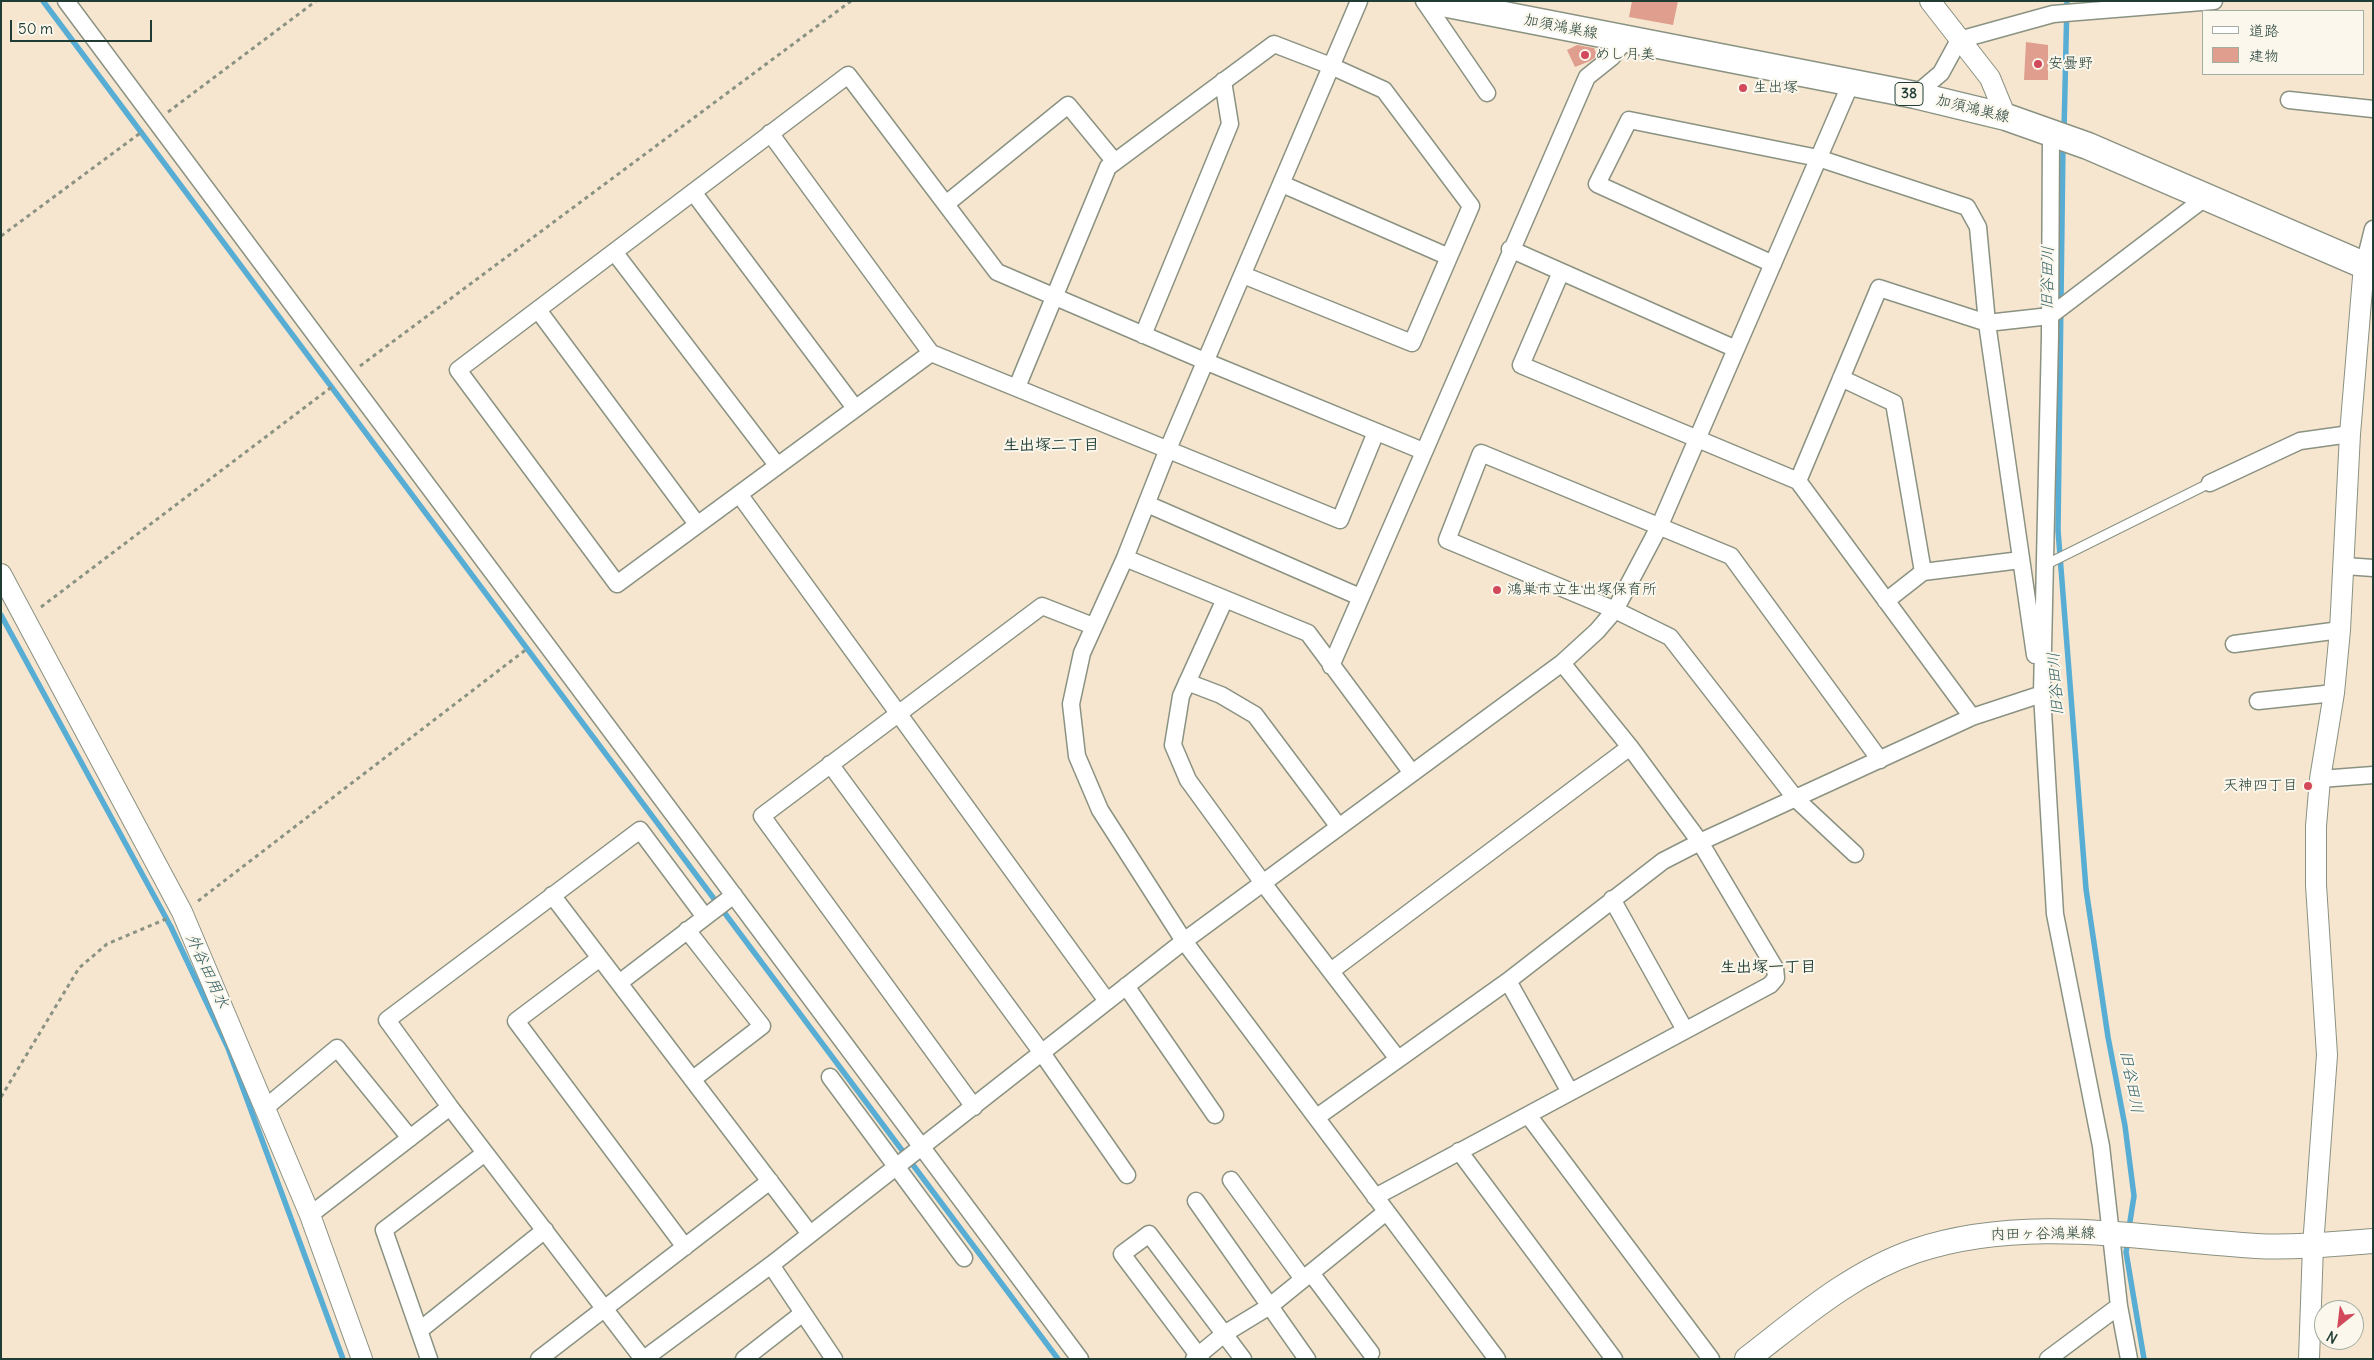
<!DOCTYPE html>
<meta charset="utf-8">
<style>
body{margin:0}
#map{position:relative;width:2374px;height:1360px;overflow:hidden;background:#f6e6cf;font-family:Delius,"Klee One",sans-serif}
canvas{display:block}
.frame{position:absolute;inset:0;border:2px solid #1f3d34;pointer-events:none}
.legend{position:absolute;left:2202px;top:10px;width:162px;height:65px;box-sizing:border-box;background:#fbf7ec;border:1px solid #a3ada2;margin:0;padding:6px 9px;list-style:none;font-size:15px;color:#1f3d34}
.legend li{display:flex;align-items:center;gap:10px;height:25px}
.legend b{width:25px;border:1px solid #a3ada2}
.north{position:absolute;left:2314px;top:1300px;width:50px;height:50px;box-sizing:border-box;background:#fbf7ec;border:1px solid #a3ada2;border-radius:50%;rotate:209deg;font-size:14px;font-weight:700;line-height:20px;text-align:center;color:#1f3d34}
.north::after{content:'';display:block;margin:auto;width:18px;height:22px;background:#d1495b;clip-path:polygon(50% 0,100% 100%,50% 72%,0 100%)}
.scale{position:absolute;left:10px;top:20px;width:142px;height:22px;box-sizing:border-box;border:2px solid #1f3d34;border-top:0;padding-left:6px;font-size:15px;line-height:18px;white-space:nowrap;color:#1f3d34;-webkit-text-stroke:4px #fbf7ec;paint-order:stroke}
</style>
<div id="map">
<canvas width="2374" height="1360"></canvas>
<div class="frame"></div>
<ul class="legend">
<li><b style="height:6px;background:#fff"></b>道路</li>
<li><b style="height:14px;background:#df9e8e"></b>建物</li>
</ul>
<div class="north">N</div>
<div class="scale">50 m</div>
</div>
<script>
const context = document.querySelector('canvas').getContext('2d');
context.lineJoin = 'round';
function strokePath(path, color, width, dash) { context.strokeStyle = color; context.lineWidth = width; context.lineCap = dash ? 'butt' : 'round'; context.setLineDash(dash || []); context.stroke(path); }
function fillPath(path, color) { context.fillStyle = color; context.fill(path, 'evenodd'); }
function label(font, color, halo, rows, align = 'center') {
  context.font = font + ' Delius,"Klee One",sans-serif'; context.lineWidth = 4; context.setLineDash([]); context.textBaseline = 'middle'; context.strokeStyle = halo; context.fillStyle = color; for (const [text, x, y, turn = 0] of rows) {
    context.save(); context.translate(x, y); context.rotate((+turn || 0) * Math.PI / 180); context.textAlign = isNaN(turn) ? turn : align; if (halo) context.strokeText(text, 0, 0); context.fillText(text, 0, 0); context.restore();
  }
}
strokePath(new Path2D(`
 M43,1L1058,1359
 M2064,131L2067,1
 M2063,145L2058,530L2086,889L2108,1037L2125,1126L2134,1196L2129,1228
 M1,615L171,927L228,1048L343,1359
 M2128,1240L2126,1252L2144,1359`), '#58add4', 5.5);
fillPath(new Path2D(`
 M1632,1H1678L1673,25L1629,17Z
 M2026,42L2048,45V80H2024Z
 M1577,45L1594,48L1597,56L1590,61L1575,67L1567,50Z`), '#df9e8e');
const service = new Path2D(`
 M2045,565L2210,483`);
const minor = new Path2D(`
 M66,1L1080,1359
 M1359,1L1168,449L1125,558L1082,653L1071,704L1077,756L1100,810L1184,941L1497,1359
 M1424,1L1487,93
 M1915,95L1941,73L1959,40L2053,14L2214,1
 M2289,100L2373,109
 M2051,132L2050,336L2042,694L2055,914L2101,1146L2119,1306L2129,1359
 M770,133L931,353L1340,520L1376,432
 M693,192L855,408
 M946,204L1068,105L1115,162
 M1510,249L1736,349
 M615,253L777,465
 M1773,264L1597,184L1629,120L1818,158L1967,207L1978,227L1987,323L2035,655
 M2364,265L2373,229
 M1561,272L1521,365L1798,481L1972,717
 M1243,275L1412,343L1449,257L1282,184
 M538,310L697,524
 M1143,335L1230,124L1223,81
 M931,353L617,584L458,370L848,75L997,272L1207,362L1423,451
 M1841,378L1894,403L1923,572
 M1017,387L1108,167L1274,44L1331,66L1384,90L1471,206L1449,257
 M1798,481L1879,288L1987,323L2050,316L2205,198
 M2210,483L2300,441L2350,434
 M739,494L1107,1001
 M1147,504L1360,597
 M1125,558L1308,633L1412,773
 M2345,566L2373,568
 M1225,599L1181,696L1173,745L1188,780L1263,883L1398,1059
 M1886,601L1923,572L2021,560
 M2234,644L2340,630
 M1331,666L1587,77L1612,57L1626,39
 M1187,682L1221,695L1255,715L1339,827
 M2258,701L2334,693
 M830,764L1042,1053L1127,1175
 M2320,779L2373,775
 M1855,854L1796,799L1670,637L1615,610L1447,540L1481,453L1731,556L1880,760
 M552,895L810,1234
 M1612,899L1685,1030
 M687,930L762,1026L693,1079
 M600,958L516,1021L685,1247
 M1331,971L1630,747
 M1508,981L1570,1092
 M619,983L734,895
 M1126,986L1215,1115
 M830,1077L964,1258
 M974,1107L762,816L1042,606L1093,626
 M265,1108L337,1048L410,1138
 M1528,1115L1711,1359
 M1317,1117L1508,981L1663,861L1700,842L1972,717L2042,694
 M1459,1151L1614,1359
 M1231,1180L1303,1279
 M1375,1197L1770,985L1776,978L1775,968L1700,842L1630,747L1562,663
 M1196,1201L1307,1359
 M310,1215L450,1107
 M771,1265L834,1359
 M1311,1273L1371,1353
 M420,1330L545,1230
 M429,1359L384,1230L485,1153
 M539,1359L770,1181
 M643,1359L450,1107L387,1020L640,830L705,917
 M644,1359L771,1265L1184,941L1562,663L1597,631L1615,610L1660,525L1851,83
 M744,1359L803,1313
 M1194,1359L1224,1334L1270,1306L1386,1212
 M1201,1359L1122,1254L1149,1234L1243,1359
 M2048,1359L2119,1306`);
const tertiary = new Path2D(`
 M1930,1L1990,78L2006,117
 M1,574L182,912L310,1215L362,1359
 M2309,1359L2313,1246L2327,1055L2316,885V826L2320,779L2334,693L2340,630L2350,434L2364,265`);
const secondary = new Path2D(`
 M1747,1359C1799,1319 1851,1273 1915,1251C2025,1214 2143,1239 2256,1246C2295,1248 2334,1244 2373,1241`);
const primary = new Path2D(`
 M1432,1L1915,95L2006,117L2088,146L2373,269`);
strokePath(service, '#8a9282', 11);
strokePath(minor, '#8a9282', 19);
strokePath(tertiary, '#8a9282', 22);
strokePath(secondary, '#8a9282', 26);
strokePath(primary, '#8a9282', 29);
strokePath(new Path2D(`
 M168,112L316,1
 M1,236L143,131
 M360,366L851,1
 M41,607L333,386
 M198,901L528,648
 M1,1097L79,968L107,944L166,919`), '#8a9282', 3, [4, 4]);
strokePath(service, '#fff', 9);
strokePath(minor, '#fff', 16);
strokePath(tertiary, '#fff', 20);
strokePath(secondary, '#fff', 24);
strokePath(primary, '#fff', 26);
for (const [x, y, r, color] of [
 [1585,55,5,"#d1495b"],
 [2038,64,5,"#d1495b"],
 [1743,88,5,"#d1495b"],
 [1497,590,5,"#d1495b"],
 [2308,786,5,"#d1495b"]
]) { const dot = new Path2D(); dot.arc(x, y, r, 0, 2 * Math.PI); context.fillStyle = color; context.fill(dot); strokePath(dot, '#fbf7ec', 2); }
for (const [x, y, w] of [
 [1909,94,28]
]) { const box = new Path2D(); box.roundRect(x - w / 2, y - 11.5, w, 23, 4); context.fillStyle = '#fbf7ec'; context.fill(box); strokePath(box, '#1f3d34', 1); }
label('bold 14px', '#1f3d34', null, [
 ["38",1909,94]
]);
label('15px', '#1f3d34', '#fbf7ec', [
 ["加須鴻巣線",1561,27,11],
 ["加須鴻巣線",1973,109,14],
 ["内田ヶ谷鴻巣線",2043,1234,-1]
]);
label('15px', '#1f3d34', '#fbf7ec', [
 ["めし月美",1595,55],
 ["安曇野",2048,64],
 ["生出塚",1753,88],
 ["鴻巣市立生出塚保育所",1507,590],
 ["天神四丁目",2298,786,"right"]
], 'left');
label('italic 16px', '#305f64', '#fbf7ec', [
 ["旧谷田川",2048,278,-89],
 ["旧谷田川",2056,684,-94],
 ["外谷田用水",207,971,65],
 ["旧谷田川",2131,1082,79]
]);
label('bold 16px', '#1f3d34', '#fbf7ec', [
 ["生出塚二丁目",1051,445],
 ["生出塚一丁目",1768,967]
]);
</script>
